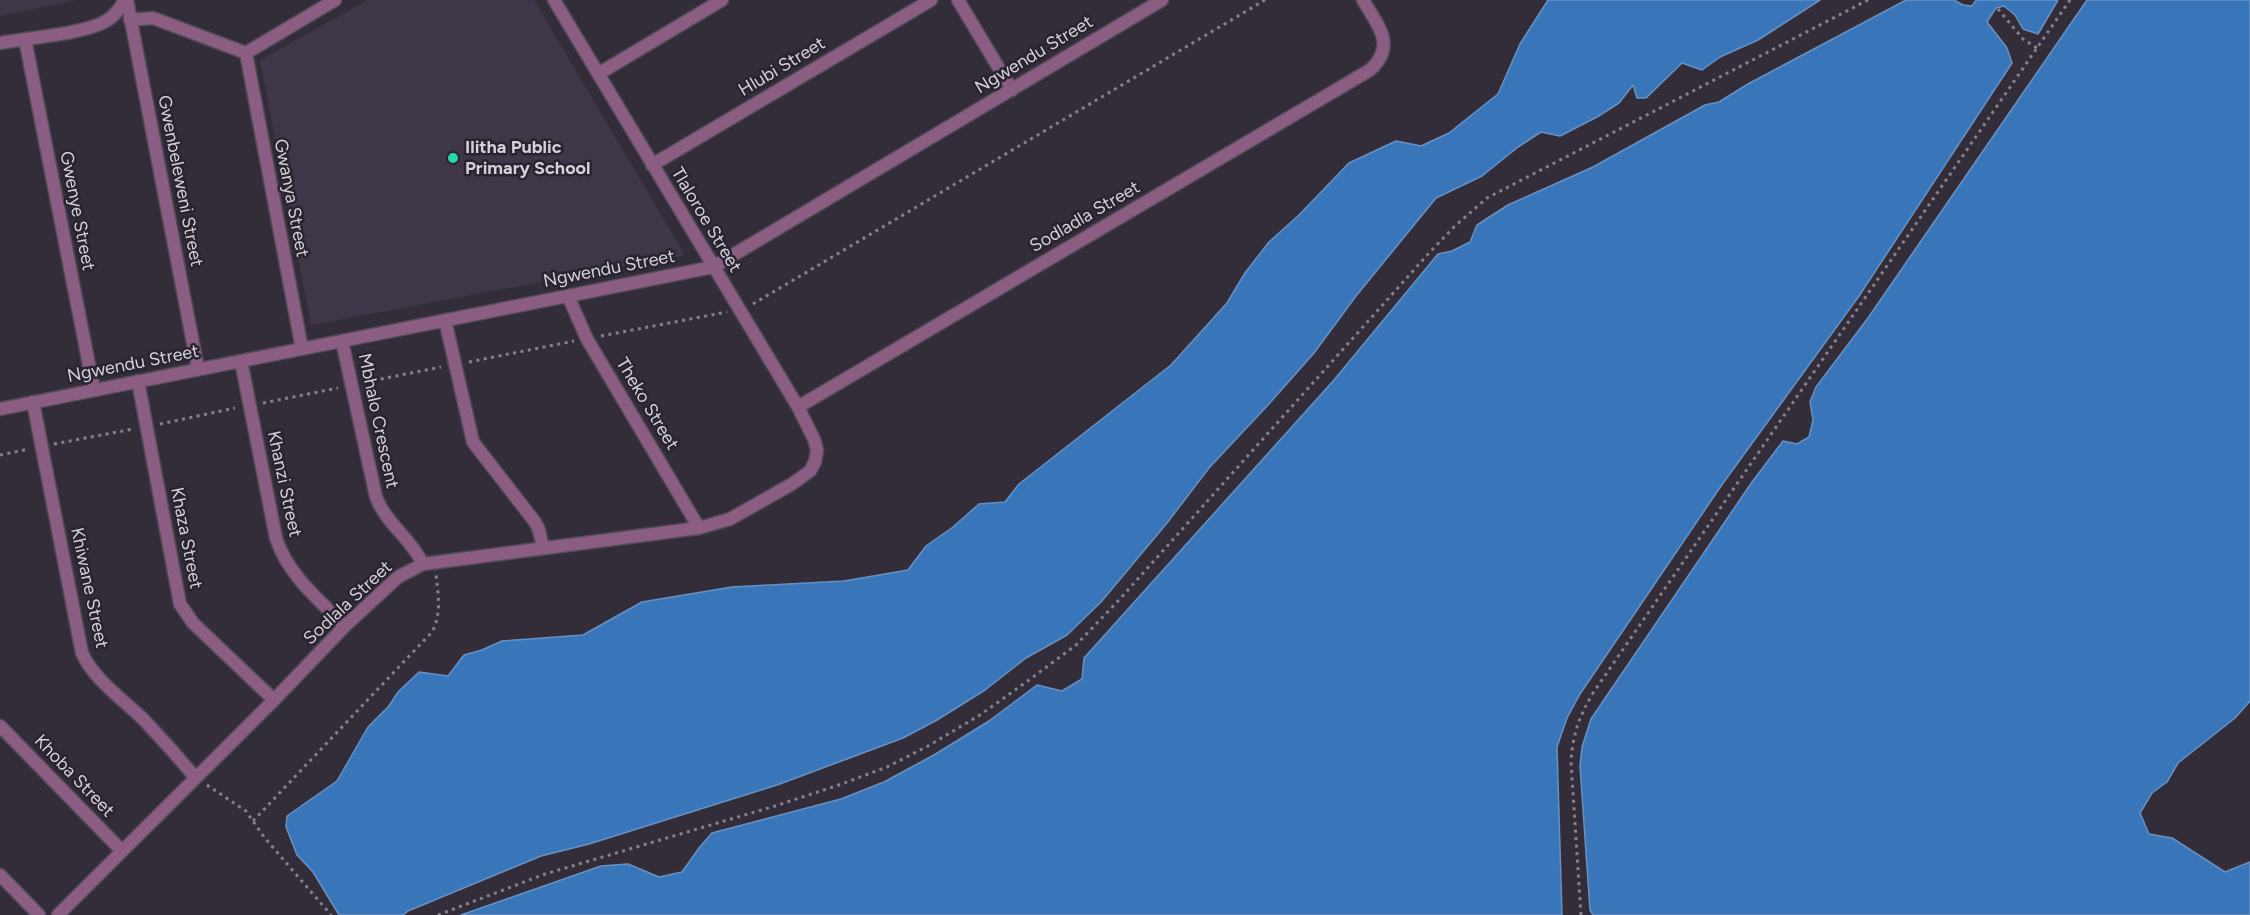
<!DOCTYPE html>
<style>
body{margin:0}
canvas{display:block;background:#332d3a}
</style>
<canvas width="2250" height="915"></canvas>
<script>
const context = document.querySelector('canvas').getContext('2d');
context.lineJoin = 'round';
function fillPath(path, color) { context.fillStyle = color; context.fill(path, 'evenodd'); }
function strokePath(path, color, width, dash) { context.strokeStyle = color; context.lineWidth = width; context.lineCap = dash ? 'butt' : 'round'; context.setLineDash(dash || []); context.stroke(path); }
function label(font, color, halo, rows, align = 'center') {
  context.font = font + ' Figtree,sans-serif'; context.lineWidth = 5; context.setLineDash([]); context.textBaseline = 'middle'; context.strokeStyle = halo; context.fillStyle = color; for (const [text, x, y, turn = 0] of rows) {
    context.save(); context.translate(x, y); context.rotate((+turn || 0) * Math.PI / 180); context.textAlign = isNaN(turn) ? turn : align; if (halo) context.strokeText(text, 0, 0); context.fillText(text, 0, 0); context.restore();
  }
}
fillPath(new Path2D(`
 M0,0H76L0,16Z
 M368,0H534L685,255L311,325L260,60Z`), '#3f3648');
const water = new Path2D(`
 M1548,0H1820L1758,40L1720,57L1702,70L1682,63L1646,98H1637L1633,85L1619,103L1597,117L1560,136L1541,132L1518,147L1482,176L1436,198L1356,296L1314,353L1268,405L1209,468L1167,523L1101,602L1067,635L1026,658L985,690L937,720L903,738L777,785L589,844L541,856L408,911L403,915H339L313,872L297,855L286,827L287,816L337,781L368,727L389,706L398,692L419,672L448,676L464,655L482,650L502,641L583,635L642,602L732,587L844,581L908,570L926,546L953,527L979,504L1005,502L1019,484L1171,365L1227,303L1245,273L1269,242L1299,215L1349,163L1396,141L1421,146L1449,133L1498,94L1520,44Z
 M1906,0H1954L1963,5L1972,6L1976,0H2058L2038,34L2023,29L2015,15L2004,6L1996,8L1987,22L2007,48L2012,63L1859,296L1721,486L1580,694L1567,718L1557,747L1562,915H461L601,866L628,864L659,877L682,872L699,848L712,833L841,799L884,782L934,755L989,721L1037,685L1062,691L1082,679L1084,658L1334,380L1438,254L1452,251L1470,242L1477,225L1508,205L1593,167L1705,105L1719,102L1748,84Z
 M2087,0H2250V701L2235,718L2178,763L2167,782L2152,793L2140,813L2149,834L2172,838L2225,872L2250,862V915H1593L1590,910L1580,766L1582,747L1591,719L1752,482L1783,441L1797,444L1809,437L1813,420L1810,402L1816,387L1868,318Z`);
fillPath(water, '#3976b9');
strokePath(water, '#6891c3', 1.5);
const street = new Path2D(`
 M127,0L198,369
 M958,0L1012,90
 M130,20L153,18L246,53
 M25,39L94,390
 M0,43C27,38 84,34 106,21C115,16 120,8 125,0
 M246,53L302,349
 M246,53L335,0
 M598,74L722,0
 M652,165L931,0
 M568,296L587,339L699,528
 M445,320L473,442L535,522L539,530L543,548
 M342,341L376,497C386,524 411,538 423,564
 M241,361L276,538C288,575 318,599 345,626
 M138,381L180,604L193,623L274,700
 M33,402L82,653C94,680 124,700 145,721C162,739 179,758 195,777
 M798,407L1370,70C1397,45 1378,26 1363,0
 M0,409L713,267L1162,0
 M0,726L122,851
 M0,875L39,915
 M58,915L274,700L345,626L398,577L423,564L699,528L730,519L792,484L810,471L815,462L817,450L814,439L798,407L554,0`);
strokePath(street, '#504b57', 15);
strokePath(new Path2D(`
 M1998,9L2023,39L2037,48
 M753,304L1265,0
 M601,336L727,312
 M469,362L574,341
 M366,382L441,367
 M263,403L338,388
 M160,424L235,408
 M54,444L133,429
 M0,455L29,449
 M207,785L246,811L264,837L331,915
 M253,821L432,632C442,613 438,595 436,574
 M438,915L545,874L775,806L836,786L887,767L928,746L980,715L1029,680L1076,645L1119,600L1429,253L1455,226L1487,198L1868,0
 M1581,915L1571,762C1573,733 1579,717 1593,693L2070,0`), '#85808b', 3, [3, 4.5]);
strokePath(street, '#8c5d83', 12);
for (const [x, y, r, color] of [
 [453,158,6,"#28d5ad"]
]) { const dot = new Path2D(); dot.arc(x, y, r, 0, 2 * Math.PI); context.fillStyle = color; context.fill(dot); strokePath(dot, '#292430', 2); }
label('18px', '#d4d1d9', '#292430', [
 ["Ngwendu Street",1034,55,-31],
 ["Hlubi Street",782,67,-31],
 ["Gwenbeleweni Street",180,181,79],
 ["Gwanya Street",291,198,79],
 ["Gwenye Street",77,211,79],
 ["Sodladla Street",1085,217,-30],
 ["Tlaloroe Street",706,220,59],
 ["Ngwendu Street",609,269,-11],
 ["Ngwendu Street",133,364,-11],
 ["Theko Street",647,404,59],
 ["Mbhalo Crescent",378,421,78],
 ["Khanzi Street",284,484,78],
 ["Khaza Street",186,538,79],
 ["Khiwane Street",89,588,78],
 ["Sodlala Street",348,603,-43],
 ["Khoba Street",74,776,46]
]);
label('bold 18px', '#d4d1d9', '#292430', [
 ["Ilitha Public",465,148],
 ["Primary School",465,169]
], 'left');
</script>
